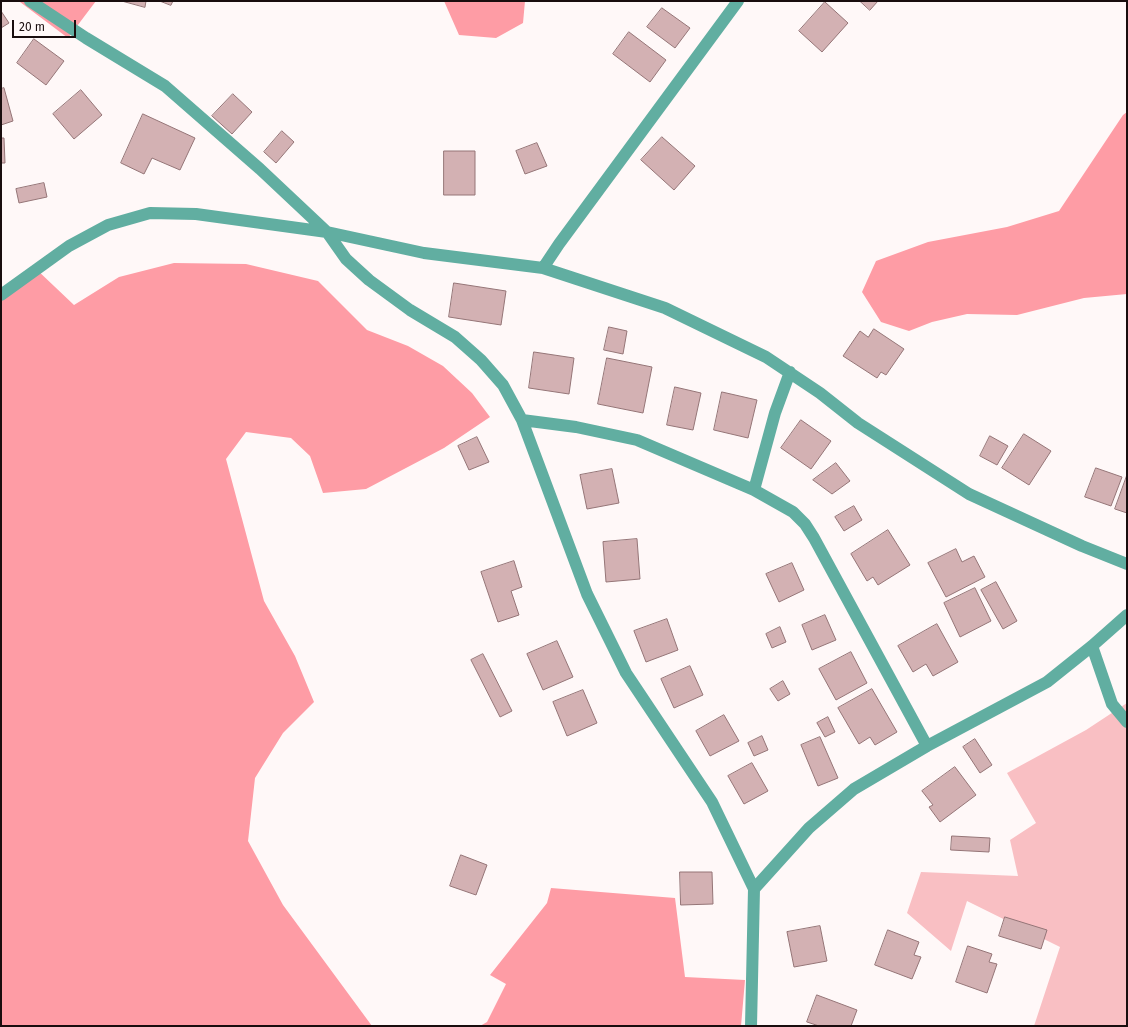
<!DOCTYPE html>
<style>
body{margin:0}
#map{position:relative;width:1128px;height:1027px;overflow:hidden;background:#fff8f8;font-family:"Fira Sans",sans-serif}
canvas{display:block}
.frame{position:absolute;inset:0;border:2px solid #190d0e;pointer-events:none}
.scale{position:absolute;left:12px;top:20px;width:64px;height:18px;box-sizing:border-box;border:2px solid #190d0e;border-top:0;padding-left:5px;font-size:12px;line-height:14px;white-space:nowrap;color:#190d0e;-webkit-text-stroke:3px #fff8f8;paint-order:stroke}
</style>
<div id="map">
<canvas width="1128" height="1027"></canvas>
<div class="frame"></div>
<div class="scale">20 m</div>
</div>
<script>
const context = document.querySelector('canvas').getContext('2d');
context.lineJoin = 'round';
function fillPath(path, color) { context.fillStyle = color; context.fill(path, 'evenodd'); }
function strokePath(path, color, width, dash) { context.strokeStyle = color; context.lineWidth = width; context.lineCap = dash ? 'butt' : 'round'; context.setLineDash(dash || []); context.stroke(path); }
fillPath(new Path2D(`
 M1127,703V1026H1034L1060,947L967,901L951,951L907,913L921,872L1018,876L1010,840L1036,823L1007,773L1086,730Z`), '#f9bfc3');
fillPath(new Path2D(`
 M20,1H96L68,38L20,2Z
 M444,1H525L523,23L496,38L459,35Z
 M1127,112V294L1084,298L1017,315L967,314L932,322L909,331L881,322L862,292L876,261L928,242L1007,227L1059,211L1123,115Z
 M174,263L246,264L318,281L367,330L408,346L443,366L472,393L490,417L444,448L366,489L323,493L310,456L291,438L246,432L226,459L264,601L295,656L314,702L283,733L255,778L248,841L283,905L372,1026H1V294L35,268L74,305L119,277Z
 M551,888L675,898L685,977L745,980L741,1026H480L487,1022L506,984L490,975L547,903Z`), '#fe9ca5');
const building = new Path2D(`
 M122,1H146L145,7Z
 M160,1H173L171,5Z
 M860,1H878L870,10Z
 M825,2L848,23L822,52L799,31Z
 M662,8L690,28L675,48L647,27Z
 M1,11L9,23L1,28Z
 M629,32L666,60L650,82L613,54Z
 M34,39L64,61L46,85L17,63Z
 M4,88L13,121L1,125V89Z
 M81,90L102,115L74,139L53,114Z
 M233,94L252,112L232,134L212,116Z
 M143,114L195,138L180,170L152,158L144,174L121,163Z
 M282,131L294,142L276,163L264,152Z
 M662,137L695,166L674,190L641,160Z
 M1,138H4L5,163H1Z
 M537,143L547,166L525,174L516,151Z
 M444,151H475V195H444Z
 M44,183L47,197L19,203L16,189Z
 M454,283L506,291L501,325L449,317Z
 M609,327L627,331L623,354L604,350Z
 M874,329L904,349L886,375L881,372L877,378L843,356L860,331L868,337Z
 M534,352L574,358L569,394L529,388Z
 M607,358L652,367L643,413L598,404Z
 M675,387L701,393L693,430L667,425Z
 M722,392L757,400L748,438L714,430Z
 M801,420L831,441L811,469L781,448Z
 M1024,434L1051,451L1029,485L1002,468Z
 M990,436L1008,446L997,465L980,456Z
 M477,437L489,462L469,470L458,446Z
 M836,463L850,481L832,494L813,480Z
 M1096,468L1122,477L1111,506L1085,497Z
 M612,469L619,503L587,509L580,475Z
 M1127,475V513L1115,509Z
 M854,506L862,520L844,531L835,517Z
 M888,530L910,565L878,585L873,577L867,581L851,554Z
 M637,539L640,579L606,582L603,542Z
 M956,549L962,562L974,556L985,577L946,597L928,563Z
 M514,561L522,587L511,591L519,615L498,622L481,572Z
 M792,563L804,590L779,602L766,574Z
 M996,582L1017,621L1003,629L981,590Z
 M975,588L991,621L960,637L944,603Z
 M825,615L836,640L812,650L802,625Z
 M667,619L678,650L646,662L634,631Z
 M937,624L958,662L933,676L926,664L913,672L898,646Z
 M780,627L786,642L772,648L766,634Z
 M557,641L573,677L543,690L527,654Z
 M851,652L867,683L836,700L819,669Z
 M483,654L512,711L500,717L471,660Z
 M690,666L703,695L674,708L661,679Z
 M783,681L790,694L778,701L770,689Z
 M872,689L897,732L875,745L870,737L859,744L838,708Z
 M583,690L597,723L567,736L553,702Z
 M724,715L739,741L710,756L696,731Z
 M828,717L835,732L825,737L817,723Z
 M762,736L768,750L754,756L748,743Z
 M820,737L838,778L818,786L801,745Z
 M975,739L992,765L980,773L963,747Z
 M752,763L768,791L744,804L728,776Z
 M955,767L976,795L940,822L929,807L933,805L922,791Z
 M952,836L990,838L989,852L951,850Z
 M461,855L487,865L476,895L450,886Z
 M680,872H712L713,904L681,905Z
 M1005,917L1047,930L1041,949L999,936Z
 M820,926L827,961L794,967L787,932Z
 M888,930L919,942L914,955L921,957L912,979L875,965Z
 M968,946L992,954L989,962L997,964L987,993L956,982Z
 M817,995L857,1010L851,1026H819L807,1022Z`);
fillPath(building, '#d3b1b3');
strokePath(building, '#957577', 1);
strokePath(new Path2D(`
 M30,1L86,38L165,86L260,169L327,232L346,259L369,280L410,310L455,337L481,360L503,385L522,420L587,594L626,673L712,802L754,889L751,1026
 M543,268L559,244L738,1
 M1,295L69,246L108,225L150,213L196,214L327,232L424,253L543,268L665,308L766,357L820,393L858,423L969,494L1082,546L1127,564
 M522,420L576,427L637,440L754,490L793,512L805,524L814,538L927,746
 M754,490L775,413L790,372
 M1092,646L1112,704L1127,722
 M754,889L809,828L854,789L927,746L1047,682L1092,646L1127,615`), '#61aea1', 12);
</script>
